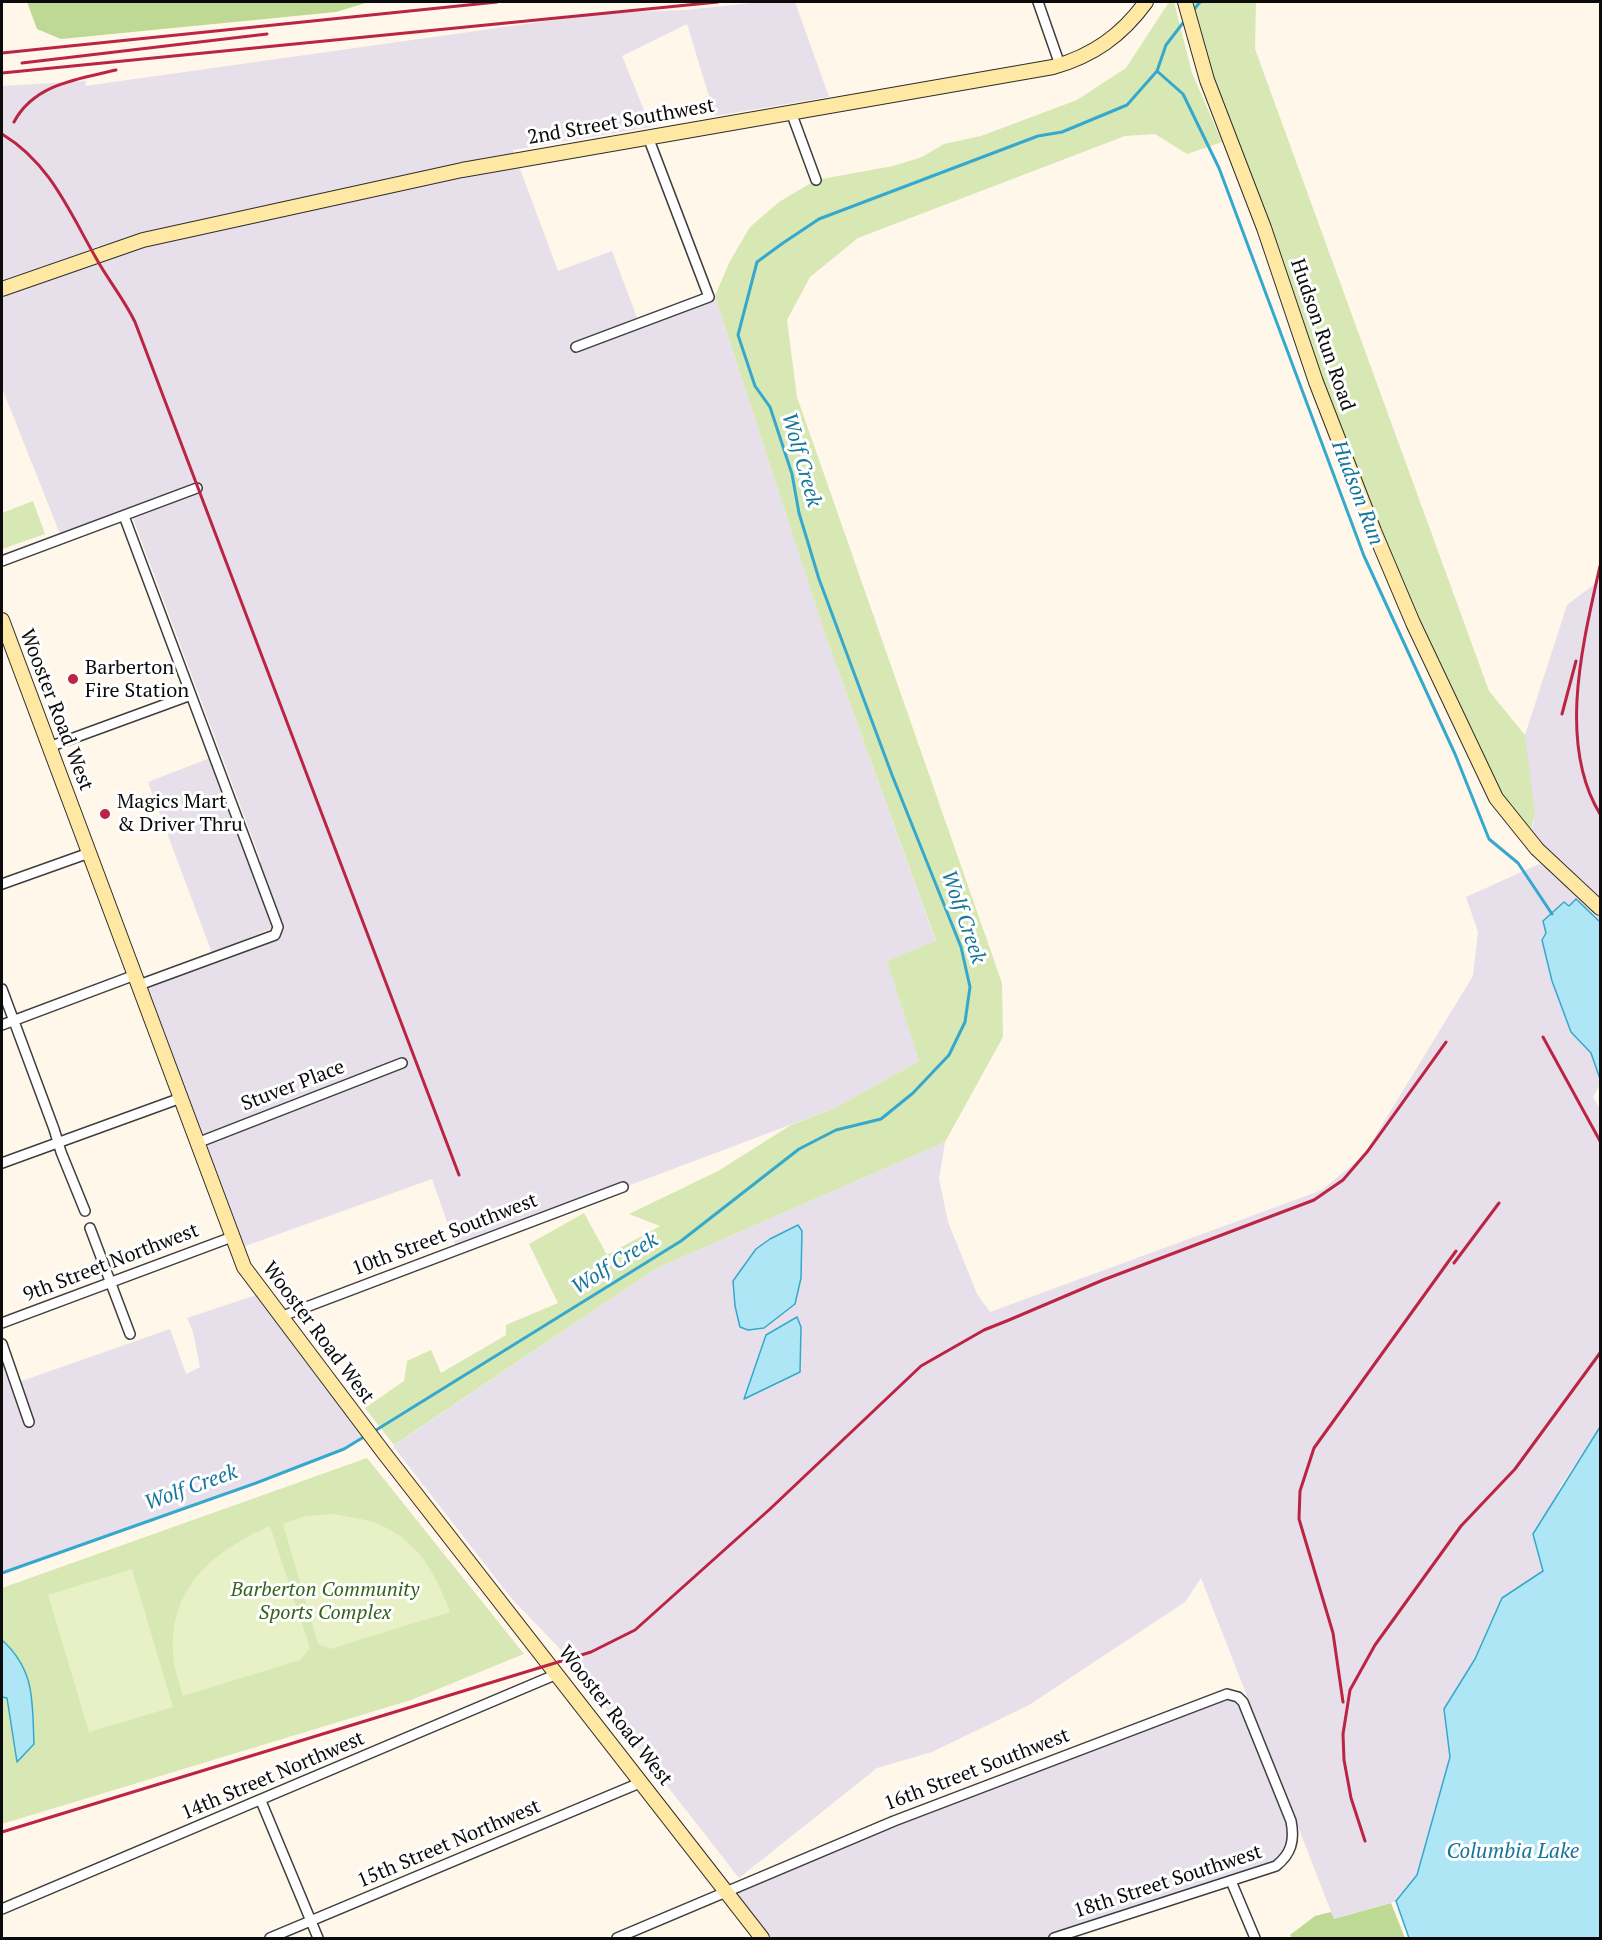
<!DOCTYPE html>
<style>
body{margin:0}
#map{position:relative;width:1602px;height:1940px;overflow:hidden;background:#fff7e9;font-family:"PT Serif",serif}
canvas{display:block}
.frame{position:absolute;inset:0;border:3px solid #0b0b0b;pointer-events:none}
</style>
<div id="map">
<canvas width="1602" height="1940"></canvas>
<div class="frame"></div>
</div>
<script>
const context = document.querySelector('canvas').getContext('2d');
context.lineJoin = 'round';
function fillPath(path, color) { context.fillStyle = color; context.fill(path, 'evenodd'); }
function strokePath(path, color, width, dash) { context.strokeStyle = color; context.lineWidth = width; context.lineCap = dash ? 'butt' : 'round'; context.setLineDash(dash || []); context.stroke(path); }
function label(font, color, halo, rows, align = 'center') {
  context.font = font + ' "PT Serif",serif'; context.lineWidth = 6; context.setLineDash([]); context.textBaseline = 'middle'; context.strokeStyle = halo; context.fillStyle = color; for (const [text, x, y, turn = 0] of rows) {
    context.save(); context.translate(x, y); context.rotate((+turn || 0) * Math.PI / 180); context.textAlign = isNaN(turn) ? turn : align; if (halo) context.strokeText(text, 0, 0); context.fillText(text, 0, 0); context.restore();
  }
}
fillPath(new Path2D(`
 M762,2H795L829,97L715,116L687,24L622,56L651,127L513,150L558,271L612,251L639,323L715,296L826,637L936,942L887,961L919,1061L835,1108L457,1250L432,1179L237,1249L139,985L277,930L255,865L261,861L131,513L62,539L2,388V289L103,255L99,246L2,284V86L86,81L85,86L604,13L685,10Z
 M1600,580V1063L1595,1065L1600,1084L1593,1097L1600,1109V1427L1559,1488L1543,1571L1502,1598L1475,1659L1444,1709L1450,1757L1417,1875L1396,1901L1334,1919L1201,1578L1185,1602L1029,1705L932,1752L877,1768L739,1878L560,1649L512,1599L393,1446L657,1268L945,1142L939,1179L948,1222L977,1294L990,1312L1322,1190L1363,1156L1473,976L1478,932L1466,897L1548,860L1529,840L1534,821L1525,735L1567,605Z
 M210,758L273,928L212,953L148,782Z
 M262,1293L369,1433L344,1449L2,1573V1344L16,1383L170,1329L186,1374L200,1367L193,1332L187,1318Z
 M1227,1694L1238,1697L1292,1827L1284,1860L1054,1938H762L727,1891Z`), '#e7dfea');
fillPath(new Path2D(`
 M1169,2H1174L1192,73L1222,142L1187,154L1155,134L1125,136L858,238L810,277L787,320L797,397L1002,983L1003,1037L945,1142L657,1268L394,1445L365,1408L404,1381L407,1361L431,1350L441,1373L506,1335V1325L558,1303L529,1244L584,1213L607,1255L660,1226L629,1214L718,1171L791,1125L835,1108L919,1061L887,961L936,941L826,637L715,296L730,261L750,227L779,202L816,180L893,166L922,157L944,144L981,136L1077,100L1126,68Z
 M1185,2H1256L1255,49L1489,691L1525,735L1535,813L1529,840L1511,818L1374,531Z
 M33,501L45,534L2,549V513Z
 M367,1458L524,1654L411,1700L2,1824V1588Z`), '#d7e8b4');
fillPath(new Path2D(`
 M27,2H369L336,12L61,39L37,29Z
 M1391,1903L1405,1938H1292L1290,1935L1315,1916L1331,1912L1334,1919Z`), '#bdd993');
fillPath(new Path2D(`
 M334,1514C348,1517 366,1519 379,1524C420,1543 435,1573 450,1612L330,1649L318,1644L283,1524L305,1516Z
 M270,1526L310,1648L300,1660L183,1696C179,1682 173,1666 173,1651C170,1586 215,1550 270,1526Z
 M132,1569L173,1707L89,1732L48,1595Z`), '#e8f0c6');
const water = new Path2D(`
 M1576,899L1600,922V1079L1591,1053L1571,1032L1552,981L1542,940L1546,933L1543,921L1564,902L1569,906Z
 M798,1225L802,1231L801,1278L795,1304L764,1328L748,1330L740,1327L735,1306L733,1281L756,1249L770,1239Z
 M797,1317L801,1327L800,1372L744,1399L766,1335Z
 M1600,1427V1938H1409L1396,1901L1417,1875L1450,1757L1444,1709L1475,1659L1502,1598L1543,1571L1533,1534Z
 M2,1640C36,1671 32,1702 34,1744L17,1762L7,1698L2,1697Z`);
fillPath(water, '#aee6f6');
strokePath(water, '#35a8cd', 1.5);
strokePath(new Path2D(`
 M1192,12L1200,2
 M1157,71L1183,94L1219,168L1364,556L1455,754L1489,839L1518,863L1552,914
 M373,1432L681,1241L799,1149L836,1130L881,1119L913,1093L949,1055L965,1022L970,987L961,947L892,775L819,579L799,513L792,474L770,407L755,386L738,335L757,262L783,243L819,219L1038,136L1062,132L1127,105L1157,71L1166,45L1186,19
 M2,1573L256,1483L344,1449L367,1435`), '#35a8cd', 3);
const street = new Path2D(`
 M1038,2L1060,65
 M791,112L816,180
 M576,347L709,297L648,137
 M124,516L278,927L275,935L139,985
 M2,561L197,488
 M49,747L191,695
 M2,884L89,853
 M2,989L54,1129L61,1152L85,1211
 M2,1025L135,975
 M197,1143L402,1063
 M2,1163L181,1098
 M90,1228L130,1334
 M280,1317L623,1187
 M2,1323L232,1237
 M2,1344L29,1422
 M261,1801L318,1938
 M1231,1881L1255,1938
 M2,1909L557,1674
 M270,1938L642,1782
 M617,1938L894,1821L1227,1694L1238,1697L1243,1702L1291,1821C1295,1841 1291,1854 1276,1866L1054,1938`);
const secondary = new Path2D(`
 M1185,2L1207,80L1264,228L1316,382L1374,531L1413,623L1496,798L1537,849L1600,908
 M2,289L143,240L462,170L1053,67C1093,56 1122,35 1146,2
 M2,620L244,1267L384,1453L762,1938`);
strokePath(street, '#3e3e3e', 12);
strokePath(secondary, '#2d2d2d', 16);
strokePath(street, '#fff', 9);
strokePath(secondary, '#ffe7a4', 14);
strokePath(new Path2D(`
 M2,53L497,2
 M22,63L267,34
 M2,73L718,2
 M14,122C34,84 78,79 116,70
 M2,134C50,163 69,211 96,258C108,280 124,299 135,322L459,1175
 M1600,566C1583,643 1557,743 1600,814
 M1562,714L1576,661
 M1543,1037L1600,1141
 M1454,1263L1499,1203
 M1343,1702L1333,1633L1299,1519L1300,1491L1314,1448L1456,1251
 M2,1832L591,1652L635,1630L770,1509L921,1366L984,1330L1009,1320L1103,1280L1314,1200L1343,1180L1367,1152L1446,1042
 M1365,1841L1351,1798L1344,1760L1343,1734L1350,1690L1375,1645L1461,1526L1515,1469L1600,1353`), '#bb2442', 3);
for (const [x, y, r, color] of [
 [73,679,6,"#bb2442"],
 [105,814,6,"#bb2442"]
]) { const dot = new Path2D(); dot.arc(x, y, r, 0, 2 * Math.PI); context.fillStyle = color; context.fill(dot); strokePath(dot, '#fff', 2); }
label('20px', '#0b0b0b', '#fff', [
 ["2nd Street Southwest",621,122,-10],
 ["Hudson Run Road",1322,335,71],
 ["Wooster Road West",56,710,69],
 ["Stuver Place",293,1086,-21],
 ["10th Street Southwest",445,1235,-21],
 ["9th Street Northwest",111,1263,-21],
 ["Wooster Road West",318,1333,53],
 ["Wooster Road West",615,1716,52],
 ["16th Street Southwest",977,1770,-21],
 ["14th Street Northwest",273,1776,-23],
 ["15th Street Northwest",449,1844,-23],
 ["18th Street Southwest",1168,1882,-18]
]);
label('20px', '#0b0b0b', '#fff', [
 ["Barberton",85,668],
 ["Fire Station",85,691],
 ["Magics Mart",117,802],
 ["& Driver Thru",117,825]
], 'left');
label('italic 20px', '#35621c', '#fff', [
 ["Barberton Community",325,1590],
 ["Sports Complex",325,1613]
]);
label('italic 21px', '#15769c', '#fff', [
 ["Wolf Creek",801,460,74],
 ["Hudson Run",1357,493,69],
 ["Wolf Creek",963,917,71],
 ["Wolf Creek",615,1264,-32],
 ["Wolf Creek",191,1488,-20],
 ["Columbia Lake",1513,1852]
]);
</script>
